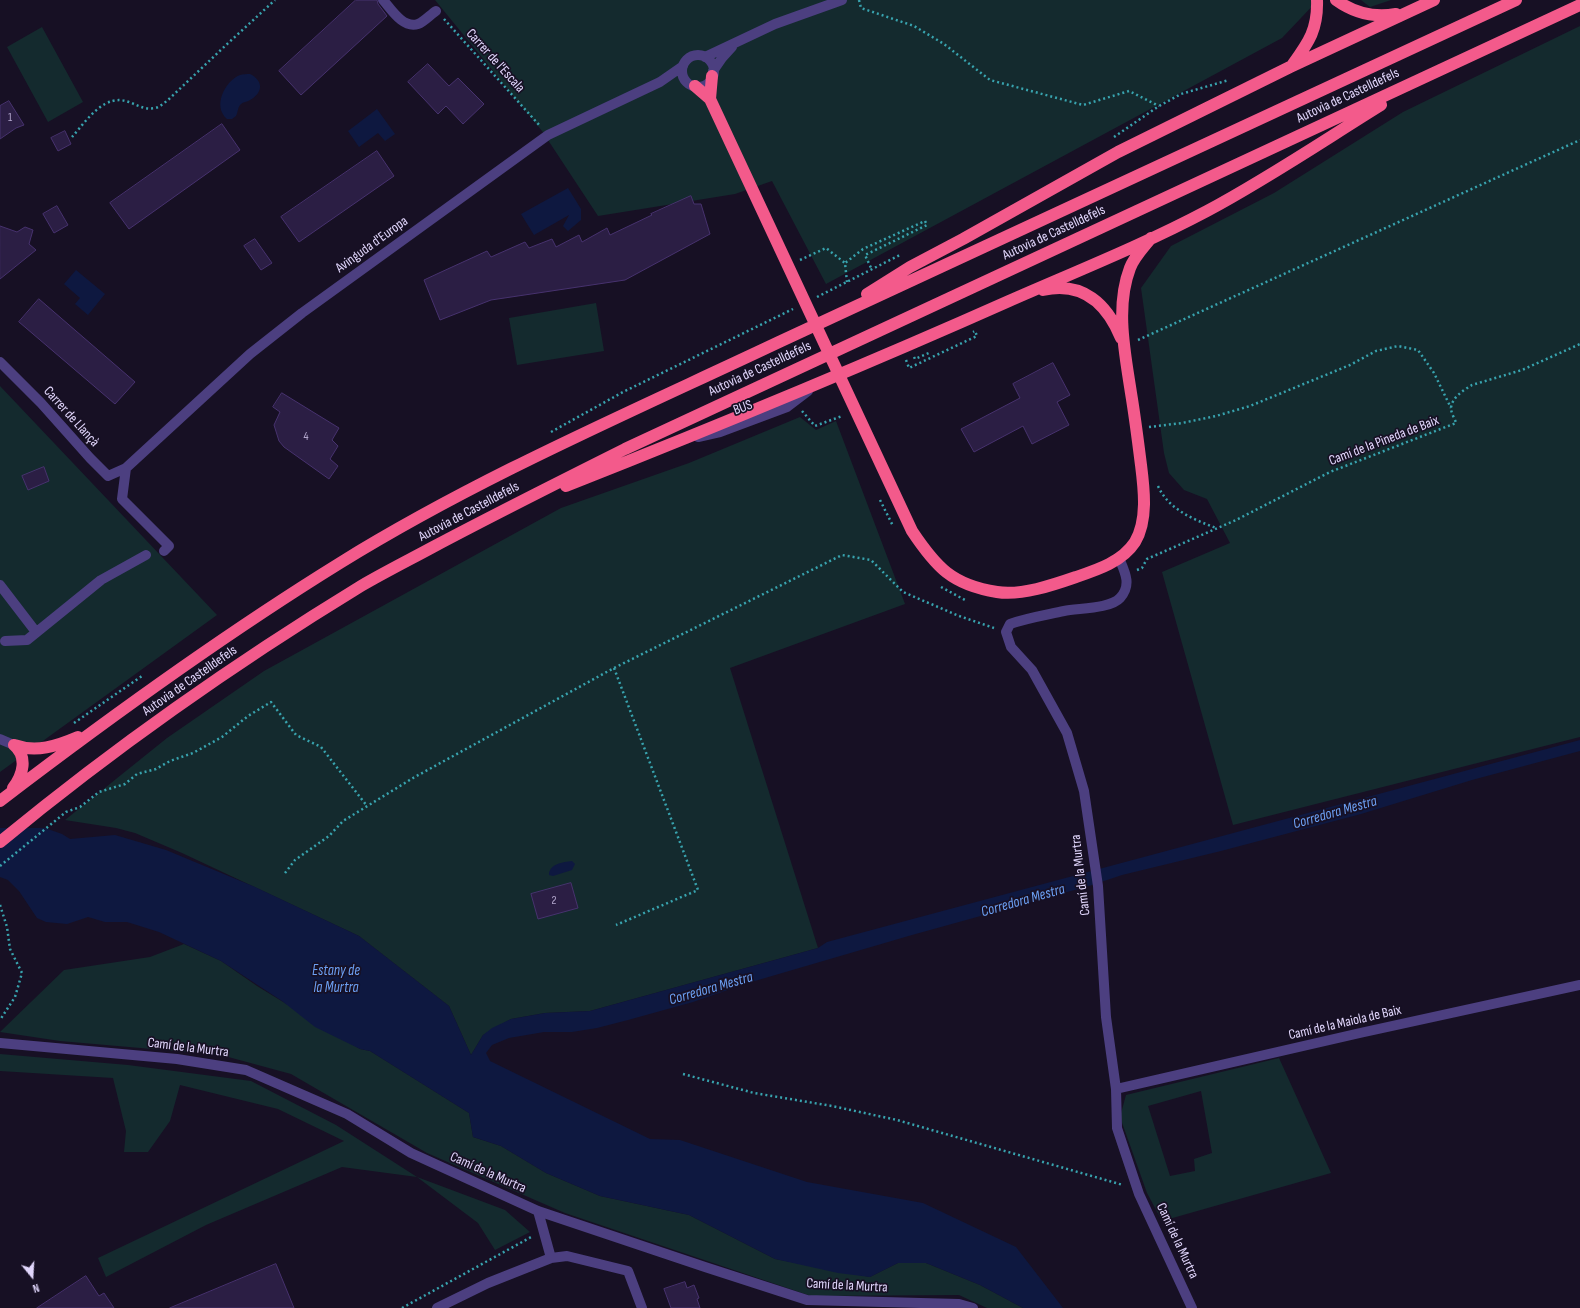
<!DOCTYPE html>
<meta charset="utf-8">
<style>
body{margin:0}
#map{position:relative;width:1580px;height:1308px;overflow:hidden;background:#171024;font-family:"Sofia Sans Condensed",sans-serif}
canvas{display:block}
.north{position:absolute;left:12px;top:1256px;width:40px;height:40px;-webkit-text-stroke:3px #171024;paint-order:stroke;rotate:162deg;font-size:11px;font-weight:700;line-height:16px;text-align:center;color:#e1d6fc}
.north::after{content:'';display:block;margin:auto;width:14px;height:18px;background:#e1d6fc;clip-path:polygon(50% 0,100% 100%,50% 72%,0 100%)}
</style>
<div id="map">
<canvas width="1580" height="1308"></canvas>
<div class="north">N</div>
</div>
<script>
const context = document.querySelector('canvas').getContext('2d');
context.lineJoin = 'round';
function fillPath(path, color) { context.fillStyle = color; context.fill(path, 'evenodd'); }
function strokePath(path, color, width, dash) { context.strokeStyle = color; context.lineWidth = width; context.lineCap = dash ? 'butt' : 'round'; context.setLineDash(dash || []); context.stroke(path); }
function label(font, color, halo, rows, align = 'center') {
  context.font = font + ' "Sofia Sans Condensed",sans-serif'; context.lineWidth = 3.5; context.setLineDash([]); context.textBaseline = 'middle'; context.strokeStyle = halo; context.fillStyle = color; for (const [text, x, y, turn = 0] of rows) {
    context.save(); context.translate(x, y); context.rotate((+turn || 0) * Math.PI / 180); context.textAlign = isNaN(turn) ? turn : align; if (halo) context.strokeText(text, 0, 0); context.fillText(text, 0, 0); context.restore();
  }
}
fillPath(new Path2D(`
 M435,0H1318L1282,38L826,284L772,181L735,194L598,216L542,131Z
 M1361,0H1391L1370,7Z
 M1580,26V737L1233,825L1162,572L1230,543L1207,499L1184,490L1169,473L1164,453L1141,288L1171,246L1274,193L1403,112Z
 M42,27L83,102L48,122L7,47Z
 M596,303L604,351L517,365L509,318Z
 M0,386L217,615L0,772Z
 M800,417L816,430L836,421L905,604L730,668L818,948L590,1011L545,1013L511,1019L483,1035L471,1055L449,1006L359,936L182,853L135,833L116,828L65,820L167,738L264,671L561,508L689,463Z
 M184,944L221,961L257,986L360,1049L370,1051L469,1113L473,1137L501,1146L546,1173L600,1196L689,1215L775,1259L870,1277L898,1263H926L980,1285L1023,1308H987L959,1295L811,1296L565,1213L427,1153L291,1074L221,1055L60,1041L0,1032L64,970L150,957Z
 M0,1054L128,1065L251,1081L336,1125L417,1177L505,1210L530,1232L495,1250L478,1223L417,1177L342,1167L206,1225L106,1277L98,1258L344,1141L278,1109L180,1085L170,1121L148,1152H124L126,1131L113,1078L0,1071Z
 M1279,1058L1331,1173L1162,1221L1147,1193L1120,1117L1126,1095ZM1201,1091L1212,1153L1194,1159L1195,1171L1170,1176L1148,1106Z`), '#142a2e');
fillPath(new Path2D(`
 M250,74C264,81 263,93 250,100C247,102 243,102 241,104C238,106 238,112 236,116L232,119H227C212,106 225,81 240,75C243,74 247,74 250,74Z
 M377,109L395,134L385,141L378,133L359,147L348,131Z
 M568,188L581,209V220L568,231L563,226L569,215L534,235L521,214Z
 M76,270L105,294L88,315L75,304L80,298L64,284Z
 M1580,740V751L1472,780L1361,814L1221,851L1122,875L1089,886L912,935L748,983L693,1002L628,1020L597,1028L572,1032H544L509,1038L492,1045L486,1053L490,1061L650,1139L680,1140L807,1182L923,1203L1016,1247L1063,1308H1023L980,1285L926,1263H898L870,1277L838,1273L775,1259L689,1215L600,1196L546,1173L501,1146L473,1137L469,1113L370,1051L360,1049L315,1027L282,1001L221,961L159,932L127,922H105L88,917L67,924L46,922L37,918L19,891L8,880L0,877V828H45L62,834L70,839L115,835L166,850L255,887L359,936L449,1006L471,1055L483,1035L492,1028L511,1019L545,1013L590,1011L818,948L827,942Z
 M572,861L575,864L572,870L553,876L549,875C549,864 563,862 572,861Z`), '#0e1840');
const building = new Path2D(`
 M356,0H377L378,4L387,16L301,95L279,71Z
 M428,64L449,86L458,78L484,104L463,124L446,106L438,114L408,82Z
 M9,101L24,125L16,128L0,139V106Z
 M222,124L240,150L129,229L110,203Z
 M65,131L71,144L58,151L51,138Z
 M377,151L394,176L299,242L281,217Z
 M691,196L694,204H701L710,234L625,280L491,300L440,320L424,280L439,273L487,251L491,257L525,242L529,248L552,239L556,247L579,235L582,242L607,228L610,235L652,215L651,214Z
 M57,206L68,225L54,233L43,214Z
 M0,226L17,232L25,227L33,230L29,244L36,250L0,279Z
 M255,239L272,263L261,270L244,246Z
 M39,299L135,382L115,404L19,322Z
 M1053,363L1070,395L1057,402L1069,425L1032,444L1023,426L974,452L961,429L1020,398L1013,384Z
 M282,393L339,428L332,440L338,446L330,459L338,466L329,479L284,447L279,441L274,425L280,412L273,407Z
 M44,467L49,481L28,490L22,476Z
 M571,883L578,908L538,919L531,894Z
 M276,1264L294,1308H170Z
 M86,1276L99,1296L104,1293L114,1308H37Z
 M685,1282L687,1288L694,1285L699,1298L697,1299L700,1308H671L664,1289Z`);
fillPath(building, '#2b1e44');
strokePath(building, '#47326e', 1);
strokePath(new Path2D(`
 M859,0L861,8L914,26L944,44L990,80L1083,105L1129,91L1159,106
 M444,19L540,126
 M72,137C81,127 92,111 105,104C127,92 137,112 155,108C160,107 164,103 168,100L225,46L275,0
 M1114,137L1159,106L1181,94L1229,80
 M800,260L826,248L845,263
 M847,282L845,263L863,249L925,221L927,225L865,255L872,270
 M817,297L900,255
 M1138,340L1580,140
 M914,357L915,359L931,352
 M906,360L909,368L977,336L975,331L973,332
 M802,411L815,426L842,416
 M1149,427L1182,423L1216,416L1250,406L1350,365L1376,351L1398,346L1418,350L1434,373L1451,408
 M551,432L623,392L793,309
 M1158,486C1169,510 1193,519 1216,528
 M880,500L893,526
 M1137,570L1142,568L1147,559L1236,520L1330,472L1456,423C1455,419 1451,413 1451,408C1452,397 1464,390 1472,385L1522,370L1580,344
 M941,587L965,600
 M614,668L698,890L616,925
 M74,723L142,676
 M0,866L66,812L80,807L99,792L125,784L137,774L156,769L170,761L193,753L222,737L248,716L271,702L296,735L321,747L367,806
 M285,873L295,860L329,836L343,821L413,778L614,668L842,555L871,560L903,592L959,616L994,628
 M0,905L7,927L10,949L22,973L15,997L0,1020
 M683,1074L754,1093L832,1106L897,1120L1123,1185
 M402,1308L533,1236`), '#38a3ae', 2.5, [2, 3]);
strokePath(new Path2D(`
 M383,0C391,9 403,29 418,24C424,22 431,14 436,11
 M682 71a16 16 0 1 1 32 0a16 16 0 1 1-32 0Z
 M705,57L775,24L842,0
 M713,71L722,58L732,47
 M0,362L41,403L90,458L108,476L126,468L250,354L302,313L548,135L660,82L683,66
 M698,437L720,432L787,407L808,391
 M126,468L122,499L169,546L164,551
 M1119,558C1125,572 1132,585 1120,598C1110,609 1078,608 1064,611C1046,615 1027,618 1010,624L1006,632L1011,647L1032,670L1067,733L1084,791L1098,886L1106,1017L1116,1089L1117,1128L1139,1194L1192,1308
 M0,585L36,632
 M5,641L27,640L101,580L146,555
 M0,739L14,745
 M0,1043L177,1059L246,1070L347,1114L411,1153L538,1211L705,1267L807,1300L959,1304L973,1308
 M1116,1089L1360,1033L1580,985
 M538,1211L551,1258
 M437,1308L488,1283L551,1258L567,1256L628,1271L642,1308`), '#4c3f80', 10);
strokePath(new Path2D(`
 M1336,0C1354,13 1374,18 1396,14
 M1293,64C1309,42 1318,29 1317,0
 M695,86L710,99L912,531C936,567 952,585 997,592C1021,596 1053,585 1076,577C1097,570 1122,562 1135,542C1148,520 1144,489 1141,465C1138,441 1135,417 1131,393C1125,353 1115,307 1130,268C1134,257 1144,247 1151,238
 M710,99L712,76
 M1043,290C1083,281 1107,304 1121,338
 M867,294L910,267L963,239L1118,152L1290,67L1434,0
 M566,486C715,427 863,366 1009,301C1075,272 1143,245 1207,211C1267,179 1323,141 1381,105
 M14,745C36,753 57,746 78,737
 M13,788C23,775 28,757 14,745
 M0,801C110,717 222,636 340,563C479,477 631,412 779,342C1024,227 1270,114 1516,0
 M0,842C114,748 235,663 361,586C385,572 409,560 433,547C497,513 561,481 625,449L1580,5`), '#f35a8b', 12);
label('12px', '#b4a8ce', null, [
 ["1",10,118],
 ["4",306,437],
 ["2",554,901]
]);
label('14px', '#e1d6fc', '#171024', [
 ["Carrer de l'Escala",495,61,48],
 ["Autovia de Castelldefels",1348,96,-25],
 ["Autovia de Castelldefels",1054,233,-25],
 ["Avinguda d'Europa",372,245,-36],
 ["Autovia de Castelldefels",760,369,-25],
 ["BUS",743,408,-20],
 ["Carrer de Llançà",71,417,48],
 ["Camí de la Pineda de Baix",1384,441,-21],
 ["Autovia de Castelldefels",469,512,-28],
 ["Autovia de Castelldefels",190,681,-35],
 ["Camí de la Murtra",1081,875,-97],
 ["Camí de la Maiola de Baix",1345,1023,-13],
 ["Camí de la Murtra",188,1048,7],
 ["Camí de la Murtra",488,1173,24],
 ["Camí de la Murtra",1177,1241,65],
 ["Camí de la Murtra",847,1286,3]
]);
label('italic 15px', '#6ca0f4', '#171024', [
 ["Corredora Mestra",1335,813,-16],
 ["Corredora Mestra",1023,901,-16],
 ["Estany de",336,971],
 ["la Murtra",336,988],
 ["Corredora Mestra",711,989,-16]
]);
</script>
